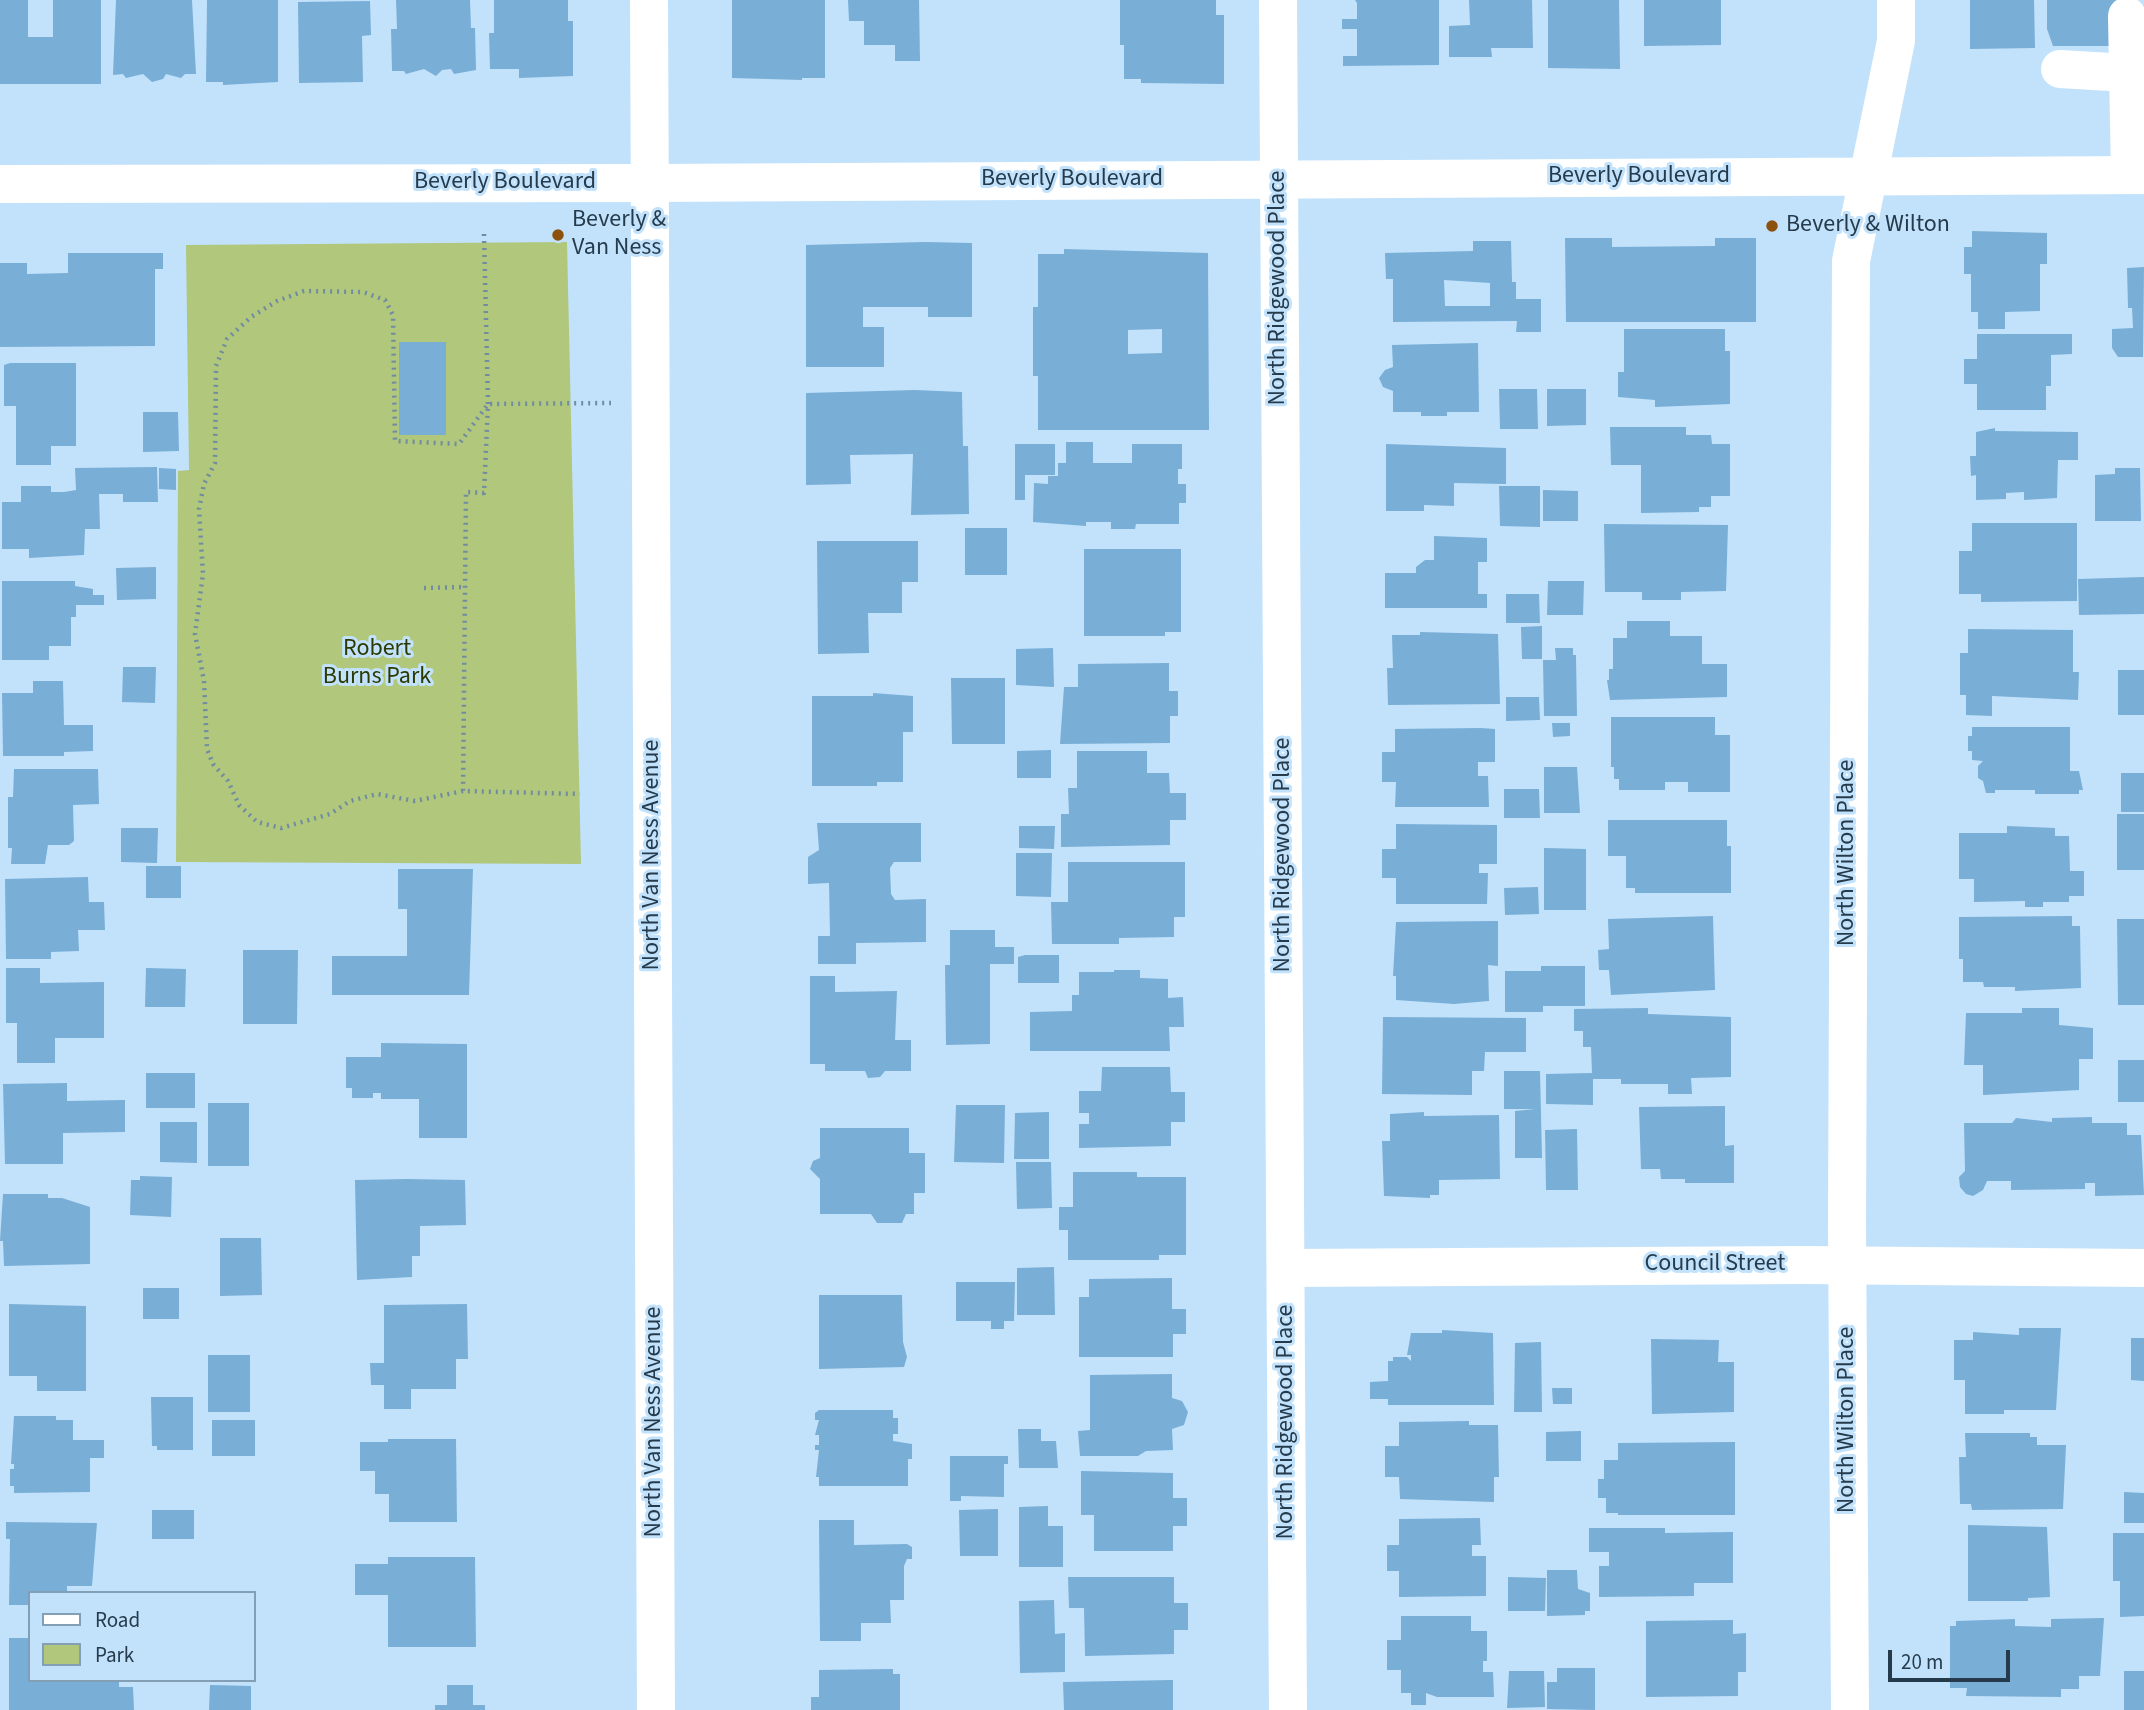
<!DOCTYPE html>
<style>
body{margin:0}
#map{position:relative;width:2144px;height:1710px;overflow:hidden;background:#c2e2fc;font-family:"Source Sans 3",sans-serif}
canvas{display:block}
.legend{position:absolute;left:28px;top:1591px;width:228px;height:91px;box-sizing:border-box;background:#c2e2fc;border:2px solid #839fb6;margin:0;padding:9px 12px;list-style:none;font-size:21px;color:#253b4c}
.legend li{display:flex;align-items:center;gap:14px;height:35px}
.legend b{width:35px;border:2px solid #839fb6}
.scale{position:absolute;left:1888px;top:1650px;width:122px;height:32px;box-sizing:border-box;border:4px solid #253b4c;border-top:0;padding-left:9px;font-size:21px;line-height:24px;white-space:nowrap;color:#253b4c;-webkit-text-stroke:5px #c2e2fc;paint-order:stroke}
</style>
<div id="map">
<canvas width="2144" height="1710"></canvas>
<ul class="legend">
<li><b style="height:9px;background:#fff"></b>Road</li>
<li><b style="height:19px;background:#b0c77c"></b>Park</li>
</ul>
<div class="scale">20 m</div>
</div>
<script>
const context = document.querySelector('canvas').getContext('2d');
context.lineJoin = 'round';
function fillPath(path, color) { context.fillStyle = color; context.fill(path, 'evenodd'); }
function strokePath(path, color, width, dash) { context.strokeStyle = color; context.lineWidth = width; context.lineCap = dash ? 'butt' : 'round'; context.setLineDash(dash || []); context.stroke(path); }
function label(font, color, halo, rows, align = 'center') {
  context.font = font + ' "Source Sans 3",sans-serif'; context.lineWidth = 6; context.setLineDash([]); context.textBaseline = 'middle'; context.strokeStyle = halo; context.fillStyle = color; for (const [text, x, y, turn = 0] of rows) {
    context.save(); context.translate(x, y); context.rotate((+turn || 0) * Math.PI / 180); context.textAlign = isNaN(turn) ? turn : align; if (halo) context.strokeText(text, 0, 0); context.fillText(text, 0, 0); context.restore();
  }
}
fillPath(new Path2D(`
 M567,242L581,864L176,862L178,471L189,470L186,245Z`), '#b0c77c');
fillPath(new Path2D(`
 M0,0H28V37H53V0H101V84H0Z
 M116,0H192L196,74H185L181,78L166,74L163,79L152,82L143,74L126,78L123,74L113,75Z
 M207,0H278V82L223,85V82H206Z
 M396,0H470L471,28H475L476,70L454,74L451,69L442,70L436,76L424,69L406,74L404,71H392L391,29H397Z
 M494,0H568V21H573V76L519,78V69H490L489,33H494Z
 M732,0H825V78H802V80L732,78Z
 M848,0H919L920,61H895V45H864V21H849Z
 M1120,0H1216V15H1224V84L1141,83V79H1124V45H1120Z
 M1355,0H1439V65L1343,66V56H1357V29H1342V19H1357V3Z
 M1469,0H1532L1533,48H1491L1492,57H1449V26L1470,25Z
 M1548,0H1619L1620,69L1548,68Z
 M1644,0H1721V45L1644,46Z
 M1970,0H2034L2035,48L1970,49Z
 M2047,0H2123L2115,46H2053L2047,29Z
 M370,1L371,35L362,36L363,82L299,83L298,2Z
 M1972,231L2047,233V264H2040V311L2005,312V329H1978V312H1971V274H1964V247H1972Z
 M1565,238H1612V247L1715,246V238H1756V322H1566Z
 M1473,241H1511L1512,282H1516V299H1541V332H1516L1517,321L1393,322V279H1386L1385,253L1473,251ZM1444,280L1490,283V306H1445Z
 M925,242L972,243V317H928V307H863V327H884V367H806V245Z
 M1064,249L1208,253L1209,430H1038V376H1033V307H1038V254H1064ZM1162,329V353L1128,354V330Z
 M68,253H163V269H155V346L0,347V263H27V274L68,273Z
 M2144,267L2143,357H2118L2112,348V329L2133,328L2132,308H2128L2127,268Z
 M1624,329H1725V351H1730V404L1655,407V400L1618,397V372H1624Z
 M1977,334H2072V354L2051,355V386H2046V410H1977V384H1964V359H1977Z
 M399,342H446V435H399Z
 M1478,343L1479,412H1447V416H1421V412H1393V391L1383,387L1379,378L1385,370L1393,367L1392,345Z
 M10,363H76V446H51V465H16V406H4V365Z
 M1499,389H1537L1538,429H1500Z
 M1547,389H1586V425L1547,426Z
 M915,390L962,392L963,446H968L969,514L911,515L913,454L850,455L851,484L806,485V393Z
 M143,412H178L179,451L143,452Z
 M1610,427H1686V435H1711L1712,444H1730V496H1711V507H1699V512L1641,513V465H1611Z
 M1995,428V431L2078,432V460H2058L2057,498L2024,500V492L2006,493V499L1976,500V475L1971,476L1970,456H1976V432Z
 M1066,442H1093V463H1132V444H1182V469H1178V484H1186V503H1179V524H1136L1135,529H1111V522H1086V526L1033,522L1034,483L1048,484V476H1058V463H1066Z
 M1015,444H1055V475H1025V500H1015Z
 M1386,444L1506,448V484L1454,483V506L1424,505V511H1386Z
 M157,467L158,502H123V494H99L100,529H85L84,555L29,558V549H2V502H21V486H51V492H64L76,490L75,468Z
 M159,468L176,469V490L159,489Z
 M2115,468H2140L2141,521H2095V475L2115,474Z
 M1499,486H1540V527L1500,526Z
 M1543,490L1578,491V521H1543Z
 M1972,523H2077V601L1981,602V594H1959V551H1972Z
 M1604,524L1728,525L1726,591L1681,592V600H1642V592H1605Z
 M965,528H1007V575H965Z
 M1434,536L1487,538V562H1478V594H1487V608H1385V573H1416V567L1425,560H1434Z
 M817,541H918V582H902V613H868L869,653L818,654Z
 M1084,549H1181V632H1165V636H1084Z
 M156,567V599L117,600L116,568Z
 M2144,577V614L2079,615L2078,579Z
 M2,581H75V586L93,589V595H104V605H76V617H71V646H49V660H2Z
 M1548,581H1584L1583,615H1547Z
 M1506,594H1539L1540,623H1506Z
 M1627,621H1670V636H1702V664H1727V697L1610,700L1607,680H1609V669H1613V638H1627Z
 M1542,626V659H1522L1521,627Z
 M1968,629L2073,630V672H2079L2078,700L1992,696V716L1966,715V695H1960V653H1968Z
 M1420,632L1498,634L1500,704L1388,705L1387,668H1393L1392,635H1420Z
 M1053,648L1054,687L1016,685V649Z
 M1555,648H1573V655H1576L1577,716H1544L1543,660H1556Z
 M1169,663V691H1178V716H1170V743L1060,744L1064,687H1078V664Z
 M123,667H156L155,703L122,702Z
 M2118,670H2144V715H2118Z
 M951,678H1005V744H952Z
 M33,681H63L64,725H93V751L64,752V756H3L2,693H33Z
 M873,693L913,696V732H903V782H877V786H812V696H873Z
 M1506,697H1539L1540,720L1506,721Z
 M1611,717H1715V735H1730V792H1688V782H1665V790H1619V779H1614V767H1611Z
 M1552,723H1570V736L1553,737Z
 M1972,727H2070V771H2079L2083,790H2079V794H2035V790H1995V793H1986L1983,781L1978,778V766L1983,761L1972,760V751H1968V736H1972Z
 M1480,728L1495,729V762H1478V776H1488L1489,807H1395L1396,782H1382V752H1395V729Z
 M1051,750V778H1017V751Z
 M1077,751H1147V773H1169L1170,793H1186V820H1170V845L1061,847V814H1069L1068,788H1077Z
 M1544,767H1577L1580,813H1544Z
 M14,769H98L99,804L73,805L74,841L69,845H48L45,864H11L12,848H8V797H13Z
 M2121,773H2144V812H2121Z
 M1504,789H1539L1540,818H1504Z
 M2117,814H2144V870H2117Z
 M1608,820H1727V846H1731V893H1635V888H1626V856H1608Z
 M817,823H921V862H894L890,868L891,894L895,900L926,899V942L856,943V964H818V936H830L829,883L808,884V857L819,850Z
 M1396,824L1497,825V864H1479V873H1488L1487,904H1396V878H1382V849H1396Z
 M1019,826H1055L1054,849L1019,848Z
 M2007,826L2055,828V836H2069L2070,871H2084V896H2069V902H2043V907H2025V901L1974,902V879H1959V833H2007Z
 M121,828H158L157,863L121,862Z
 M1544,848L1586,849V910H1544Z
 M1016,853H1052L1051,897L1016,896Z
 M1068,862H1185V917H1174V937L1119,938V944H1052L1051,902H1068Z
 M146,866H181V898H146Z
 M398,869H473L469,995H332V956H407V909H398Z
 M88,877L89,902H104L105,930H78L79,951L51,952V959H6L5,879Z
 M1538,887L1539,914L1505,915L1504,888Z
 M1713,916L1715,990L1611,995L1609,970H1599L1598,950L1609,949L1608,919Z
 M2072,916V926H2080L2081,988L2015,991V987H1984L1983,982H1963V959H1959V917Z
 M2117,919H2144V1005H2118Z
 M1498,921V966L1488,965L1489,1001L1454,1004L1396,1000V976H1393L1396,922Z
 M950,930H995V947H1014V964H990V1044L946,1045L945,965H950Z
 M243,950H298L297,1024H243Z
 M1025,955H1059V983H1018V957Z
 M1541,966H1585V1006H1543V1012H1505V971H1541Z
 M6,968H40V983L104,982V1038H55V1063H17V1023H6Z
 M146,968L186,969L185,1007H145Z
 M1114,970H1140V978L1168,979V998L1183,997L1184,1027H1169L1170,1051H1030V1012L1072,1011V995H1079V972H1114Z
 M810,976H835V992L897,991L895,1040H911V1071H885L880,1077L868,1078L865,1071H825V1064H810Z
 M1648,1008V1014L1731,1017V1077L1691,1078L1692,1094H1668V1084H1621V1079H1593V1105L1546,1104V1074L1592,1073L1591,1047H1583V1031H1574V1009Z
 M2022,1008H2059V1025L2093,1028V1059H2079V1090L1983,1095V1065H1964L1966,1013H2022Z
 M1383,1017L1526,1018V1052H1485L1484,1071H1472V1095L1382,1094Z
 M381,1043L467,1044V1138H419V1099H381V1093H373V1098H352V1088H346V1057H381Z
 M2118,1060H2144V1102H2118Z
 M1102,1067H1170L1171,1092H1185V1122H1171V1146L1079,1148V1124H1089V1113H1079V1091H1101Z
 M1504,1071H1540L1542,1158H1515V1111L1535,1109H1504Z
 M146,1073H195V1108H146Z
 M67,1083V1101L125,1100V1132L63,1133V1164H5L3,1084Z
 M208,1103H249V1166H208Z
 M956,1105H1005L1004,1163L954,1162Z
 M1725,1106V1146L1734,1145V1183H1685V1179H1661L1660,1169H1641L1639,1107Z
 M1049,1112V1159H1014L1015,1113Z
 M1424,1112V1116L1499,1115L1500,1179L1439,1180V1195H1430V1198L1384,1196L1382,1141H1390V1114Z
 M2092,1117V1123H2127V1135H2141L2144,1195L2095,1196V1183H2085V1189L2011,1190V1181H1987L1983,1190L1973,1196L1966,1194L1960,1187L1959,1177L1965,1171L1964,1123H2012L2016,1118L2052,1122V1118Z
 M160,1122H197V1163L160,1162Z
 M820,1128H909V1153H925V1193H914V1214H906L902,1223H877L871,1214H820V1179L810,1169L813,1161L820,1158Z
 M1577,1129L1578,1190H1546L1545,1130Z
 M1016,1162H1051L1052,1208L1017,1209Z
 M1073,1172H1137V1177H1186V1255H1159V1260H1068V1230H1059V1207H1073Z
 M140,1176L172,1177L171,1217L130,1215L131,1180H140Z
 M407,1179L465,1180L466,1225L420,1226V1256H412V1277L357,1280L355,1180Z
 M3,1194H48V1198H62L90,1207V1264L4,1266L3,1241H0Z
 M220,1238H261L262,1295L220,1296Z
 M1054,1267L1055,1315H1017V1268Z
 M1172,1278V1309H1186V1334H1173V1357H1079V1297H1089V1279Z
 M956,1282H1015L1014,1321H1004V1329H991V1321H956Z
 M143,1288H179V1319H143Z
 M819,1295H902L903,1342L907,1357L904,1367L819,1369Z
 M9,1304L86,1306V1391H37V1376H9Z
 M467,1304L468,1359H456V1389H411V1409H384V1385H371L370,1363H384V1305Z
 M2019,1328H2061L2056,1410H2004V1414H1965V1380H1954V1340H1973V1332L2019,1335Z
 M1442,1330L1493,1333L1494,1405H1388V1399H1370V1382L1388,1381V1361H1393V1357H1407L1411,1361V1355H1407L1411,1333H1442Z
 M2131,1338H2144V1381L2131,1380Z
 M1651,1339L1719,1340L1718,1362H1734V1412L1652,1414Z
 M1541,1342L1542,1412H1514L1515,1343Z
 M208,1355H250V1412H208Z
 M1172,1374V1398L1182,1401L1188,1412L1184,1425L1172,1429L1173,1450L1146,1451L1138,1456H1080L1078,1431L1090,1430V1375Z
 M1552,1388H1572V1404H1553Z
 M151,1397H193V1450H157V1446H152Z
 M819,1410H893V1418H898V1434H893V1441L912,1444V1459H908V1486H819V1477H816L819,1450H815V1445H819V1435H815L819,1420H815V1413Z
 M14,1416H56V1420H73V1440H104V1458H90V1492L14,1493V1486H10V1469H14V1464H11Z
 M212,1420H255V1456H212Z
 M1469,1421V1425H1498L1499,1477H1494V1502L1400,1499L1399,1477H1385V1446H1399V1422Z
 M1018,1429H1041V1441H1056L1058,1468H1019Z
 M1581,1431V1461H1546V1432Z
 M1965,1433H2030V1437H2037V1445H2066L2063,1509L1972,1510L1971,1504H1960L1959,1457H1966Z
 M388,1439H456L457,1522H389V1494H375V1471H360V1442H388Z
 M1735,1442V1515H1618V1513H1606V1498H1598V1479H1604V1460H1618V1443Z
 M950,1456H1008V1464H1004V1497L961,1496V1501H950Z
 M1081,1471L1173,1473V1498H1187V1526H1173V1551H1094V1515H1081Z
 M2124,1492L2144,1493V1523H2124Z
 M1048,1506V1526H1063V1567H1019V1507Z
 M998,1509V1556H960L959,1510Z
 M152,1510H194V1539H152Z
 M1480,1518L1481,1545H1472V1556H1486V1596L1399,1597V1571H1387V1545H1399V1519Z
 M819,1520H854V1545L907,1544L912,1547V1559H907L904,1566V1600H890L891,1623H861V1641H820Z
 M6,1522L97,1523L92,1586H67V1593H30V1605H9L10,1539H6Z
 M1968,1525L2047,1527L2050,1597L2028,1598V1601H1968Z
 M1589,1528H1665V1533L1733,1532V1583H1694V1596L1599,1597V1566H1609V1552H1589Z
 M2113,1533H2144V1616L2120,1617V1581H2113Z
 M388,1557H475L476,1647H388V1595H355V1564H388Z
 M1547,1570H1577L1578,1589L1590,1593V1611H1585V1615L1547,1616Z
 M1068,1577H1174V1603H1188V1630H1174V1654L1085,1656L1084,1608H1069Z
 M1508,1577L1546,1578L1545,1611H1508Z
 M1054,1600L1055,1634L1065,1633V1672L1020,1673L1019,1601Z
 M1401,1616H1471V1631H1487V1661H1483V1672H1493L1494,1697H1437L1426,1693V1705H1411V1693H1401V1670H1387V1640H1401Z
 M2104,1618L2100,1676H2079V1689H2061V1697L1966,1696L1967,1688H1950V1626H1956V1621L2015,1619V1626L2051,1627V1619Z
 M1733,1620V1634L1746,1633V1672H1738V1696L1646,1697V1621Z
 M9,1638H30V1680H119V1687H133L134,1710H9Z
 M1557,1668H1595V1710L1547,1709V1682H1557Z
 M893,1669V1674H900V1710H811V1697H819V1670Z
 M1509,1671H1544L1545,1707L1507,1708Z
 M2124,1671H2144V1710H2124Z
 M1173,1680V1710H1064L1063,1682Z
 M210,1685L251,1686V1710H209Z
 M447,1685H473V1705H485V1710H435V1705H447Z`), '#79aed6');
strokePath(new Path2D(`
 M484,234L488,404L484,493L466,492L463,791L580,794
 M424,588L465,587
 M463,791L415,801L377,794L350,801L330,814L281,828L257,822L239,805L228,781L213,764L207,749L204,681L195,634L203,574L199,509L204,484L215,463L216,366L227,339L251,317L277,301L304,291L363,292L385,300L393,315L395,441L459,444L488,404L611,403`), '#718ca1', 4.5, [2, 5]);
strokePath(new Path2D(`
 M649,0L656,1710
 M1278,0L1288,1710
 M2127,16L2130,175
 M2060,69L2128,73
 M1287,1268L1803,1265L2144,1268`), '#fff', 38);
strokePath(new Path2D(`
 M0,184L650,183L2144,175
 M1850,1710L1847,1220L1851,261L1896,41V0`), '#fff', 38);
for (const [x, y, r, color] of [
 [1772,226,7,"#8c510d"],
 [558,235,7,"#8c510d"]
]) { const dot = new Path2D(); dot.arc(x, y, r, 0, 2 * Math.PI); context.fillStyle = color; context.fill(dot); strokePath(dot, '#c2e2fc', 2.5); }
label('24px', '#253b4c', '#c2e2fc', [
 ["Beverly Boulevard",1639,177],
 ["Beverly Boulevard",1072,180],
 ["Beverly Boulevard",505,183],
 ["North Ridgewood Place",1279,288,-90],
 ["North Wilton Place",1848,853,-90],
 ["North Van Ness Avenue",653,855,-90],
 ["North Ridgewood Place",1284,855,-90],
 ["Council Street",1715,1265],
 ["North Wilton Place",1848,1420,-90],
 ["North Van Ness Avenue",655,1422,-90],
 ["North Ridgewood Place",1287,1422,-90]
]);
label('24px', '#253b4c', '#c2e2fc', [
 ["Beverly &",572,221],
 ["Van Ness",572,249],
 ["Beverly & Wilton",1786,226]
], 'left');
label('24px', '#2c3900', '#c2e2fc', [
 ["Robert",377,650],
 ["Burns Park",377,678]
]);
</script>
